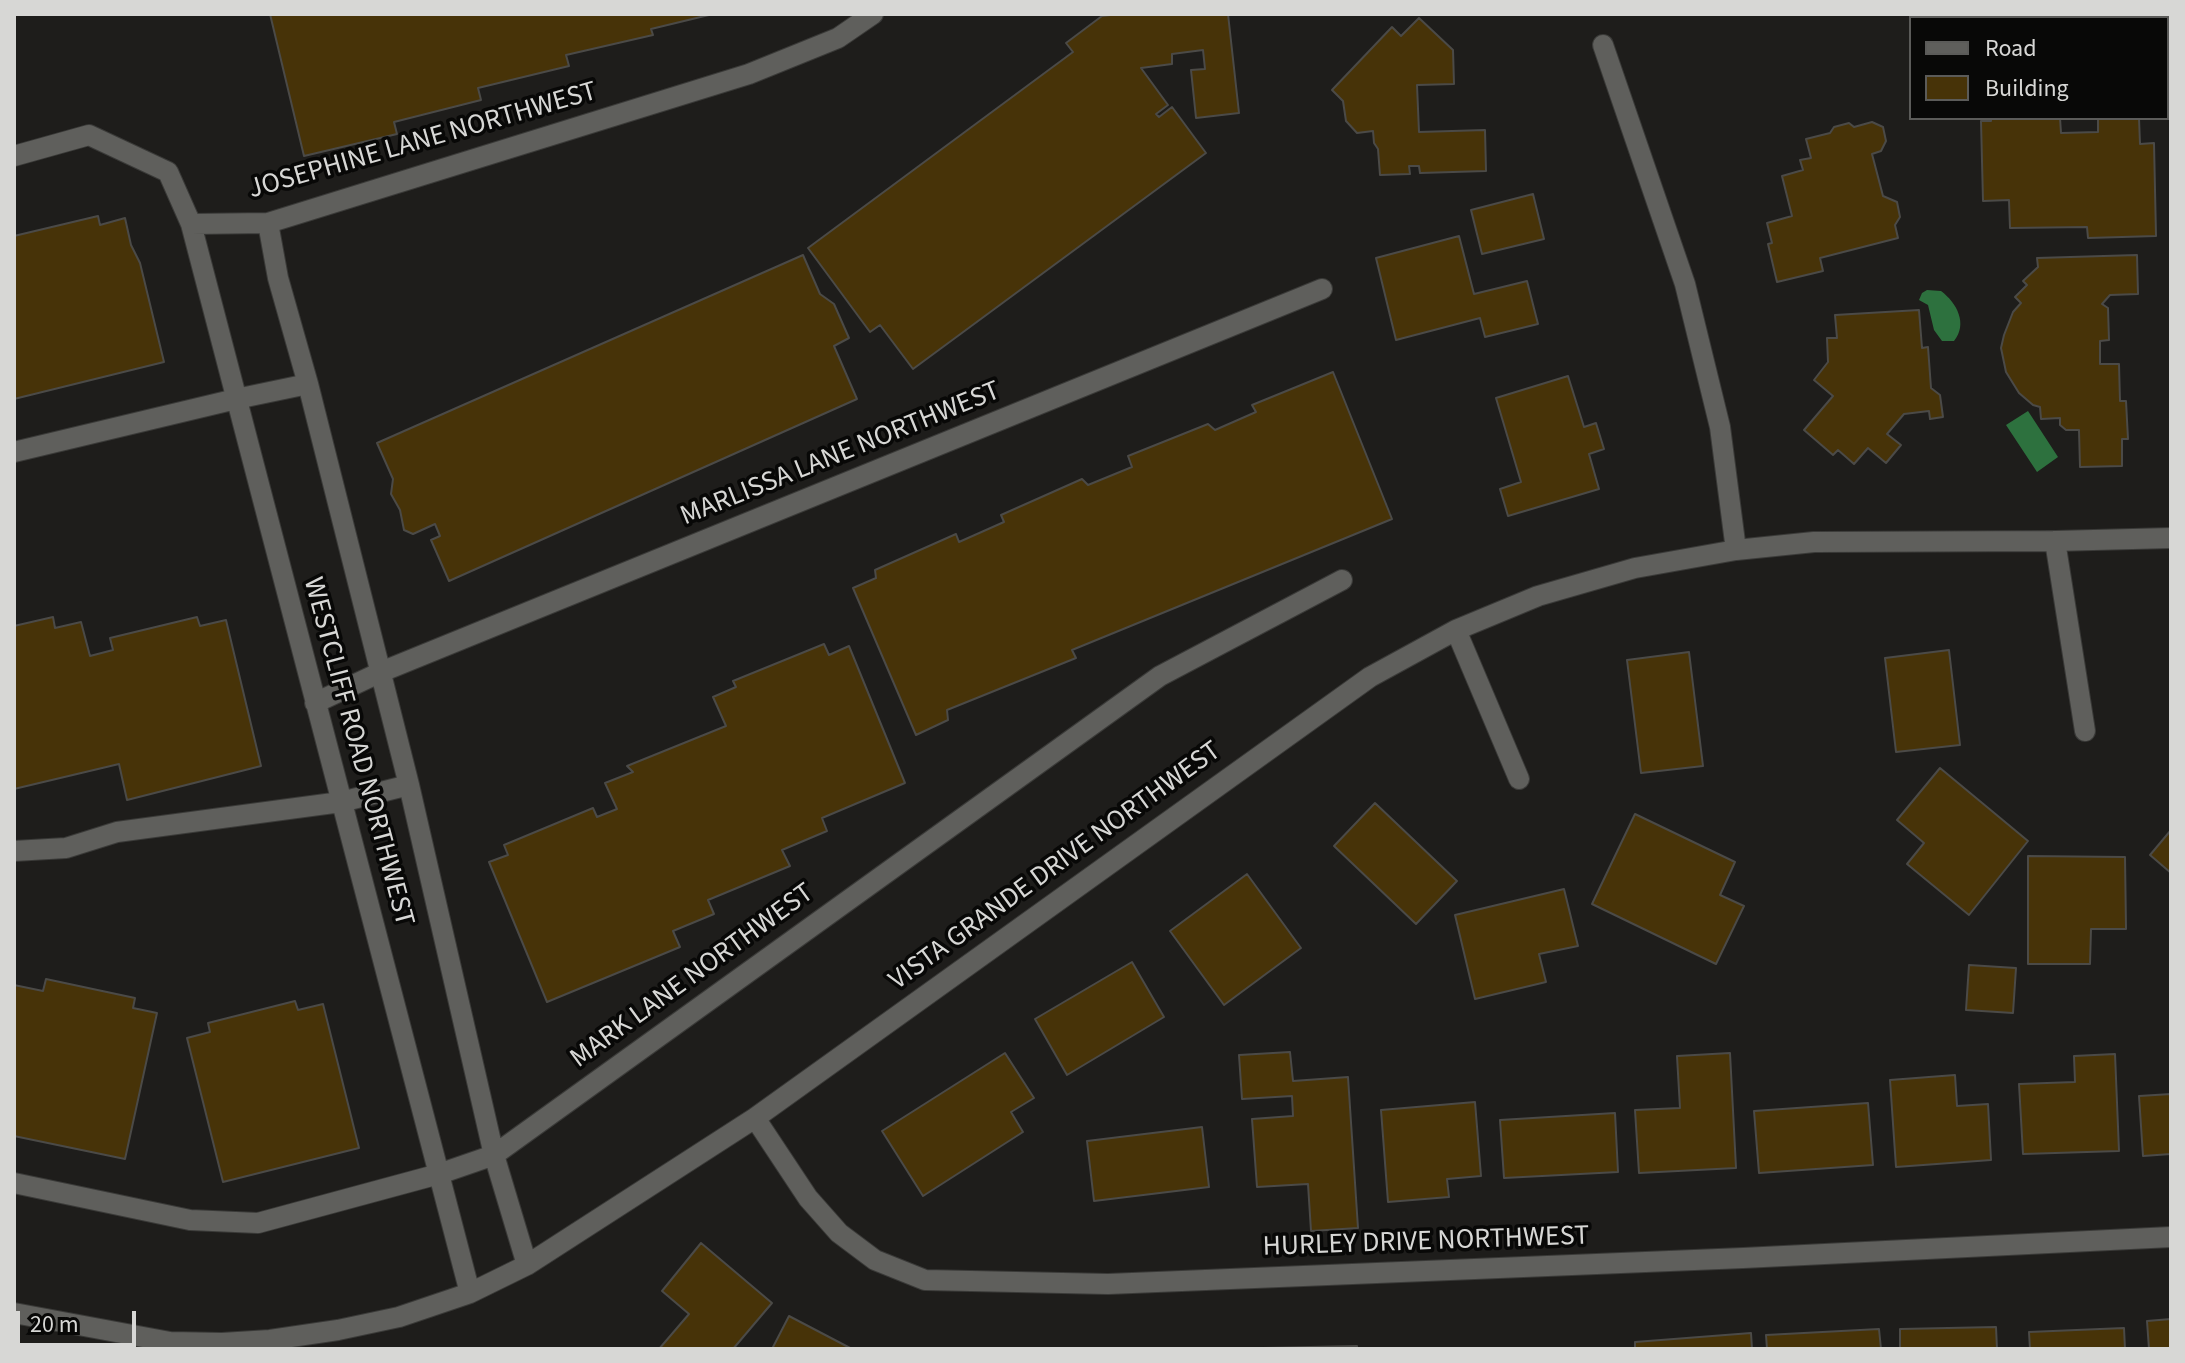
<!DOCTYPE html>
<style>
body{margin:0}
#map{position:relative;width:2185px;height:1363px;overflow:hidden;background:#1e1d1b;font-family:"Source Sans 3",sans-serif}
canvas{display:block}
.frame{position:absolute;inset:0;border:16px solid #d7d7d5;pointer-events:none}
.legend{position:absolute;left:1909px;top:16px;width:260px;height:104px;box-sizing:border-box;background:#080807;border:2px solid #5b5b59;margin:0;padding:10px 14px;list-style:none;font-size:24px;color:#d7d7d5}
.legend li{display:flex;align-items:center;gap:16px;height:40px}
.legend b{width:40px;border:2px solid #5b5b59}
.scale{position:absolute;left:16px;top:1311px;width:120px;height:36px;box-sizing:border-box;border:4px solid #d7d7d5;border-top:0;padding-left:10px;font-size:24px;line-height:28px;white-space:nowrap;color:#d7d7d5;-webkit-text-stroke:6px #080807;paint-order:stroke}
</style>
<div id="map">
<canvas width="2185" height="1363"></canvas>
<div class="frame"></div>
<ul class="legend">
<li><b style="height:10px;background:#5f5f5c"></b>Road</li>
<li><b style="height:22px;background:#473308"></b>Building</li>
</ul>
<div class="scale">20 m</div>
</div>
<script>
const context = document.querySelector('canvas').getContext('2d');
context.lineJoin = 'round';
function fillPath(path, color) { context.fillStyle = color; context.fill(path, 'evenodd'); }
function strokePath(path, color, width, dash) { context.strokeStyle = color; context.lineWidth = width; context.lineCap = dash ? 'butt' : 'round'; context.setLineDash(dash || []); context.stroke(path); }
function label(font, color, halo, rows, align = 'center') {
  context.font = font + ' "Source Sans 3",sans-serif'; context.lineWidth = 7; context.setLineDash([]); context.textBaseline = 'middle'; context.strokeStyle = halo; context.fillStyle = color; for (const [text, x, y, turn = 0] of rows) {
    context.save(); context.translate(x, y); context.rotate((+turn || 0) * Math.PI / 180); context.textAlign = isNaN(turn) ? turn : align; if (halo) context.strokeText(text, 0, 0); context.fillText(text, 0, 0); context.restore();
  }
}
fillPath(new Path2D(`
 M1927,290L1941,291C1957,303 1968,324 1954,341H1942L1934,330L1928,305L1919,300L1922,293Z
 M2028,411L2058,457L2037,472L2006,425Z`), '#2d713e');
const building = new Path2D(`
 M270,14H713L651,29L653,35L566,55L569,66L478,88L481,100L394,122L397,134L304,156Z
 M1119,14H1228L1239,113L1196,118L1191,70L1205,69L1203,50L1172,54V64L1141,68L1168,105L1156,114L1159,117L1172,107L1206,153L913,369L880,325L870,332L808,248L1073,52L1066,43L1102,16Z
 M1419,18L1453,50L1454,84L1417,85L1419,132L1485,130L1486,171L1420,173L1419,166H1409L1410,174L1380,175L1378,149L1374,143L1373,131L1357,133L1346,121L1343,101L1332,90L1392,27L1401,36Z
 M1991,118H2060L2061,133L2098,132V118H2139L2140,144L2154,143L2156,236L2088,238L2087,227L2010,228L2009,200L1983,201L1981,121H1991Z
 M1872,122L1883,127L1886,141L1881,151L1872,154L1883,196L1897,202L1900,217L1895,225L1898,238L1820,258L1823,271L1777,282L1768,244L1772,243L1767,223L1792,216L1782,176L1803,170L1800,160L1811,158L1806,139L1830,133L1834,127L1849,123L1854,127Z
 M1533,194L1544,239L1482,254L1471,210Z
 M98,216L100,225L125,218L131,245L140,263L164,362L14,399V236Z
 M1459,236L1474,294L1527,281L1538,324L1485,337L1480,318L1396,340L1376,258Z
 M803,255L820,294L834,304L849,338L834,346L857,399L449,581L431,540L440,536L435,524L413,534L404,530L400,510L391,494L393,479L377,443Z
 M2137,255L2138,294L2110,295L2102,304L2108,308L2109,340L2100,341V364H2119L2120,401H2126L2128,439H2122V466L2080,467L2079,430H2066L2060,425V418L2041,419L2040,407L2033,405L2019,393L2006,372L2001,348L2004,335L2013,312L2021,303L2015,297L2027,285L2023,281L2038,267L2037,258Z
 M1919,310L1922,348L1928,347L1931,388L1940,395L1943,417L1930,419L1929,411L1904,414L1887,434L1901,445L1886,463L1868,448L1854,464L1838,450L1833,455L1804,430L1833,396L1814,380L1828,362L1827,338H1837L1835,315Z
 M1333,372L1392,519L1072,650L1076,658L947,710L948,720L916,735L853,588L876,578L875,570L956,534L959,542L1004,522L1001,515L1082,479L1088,485L1132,467L1128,456L1208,424L1215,430L1256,412L1252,405Z
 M1568,376L1584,427L1596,423L1604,449L1589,454L1599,489L1508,516L1500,489L1521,482L1496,398Z
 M53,617L55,628L81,622L90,656L113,650L110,638L197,617L200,626L226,620L261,766L127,800L119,764L14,789V626Z
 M824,644L829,655L849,646L905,783L822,818L827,831L782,850L790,866L708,900L714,914L673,931L680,947L547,1002L489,862L508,855L504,845L593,808L597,817L617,809L605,783L633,772L627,766L726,726L713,697L736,687L733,681Z
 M1949,650L1960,745L1896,752L1885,658Z
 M1689,652L1703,766L1641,773L1627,660Z
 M1940,768L2028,841L1969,915L1907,864L1924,843L1897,820Z
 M1375,803L1457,881L1416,924L1334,846Z
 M1635,814L1735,862L1720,895L1744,906L1716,964L1592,904Z
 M2171,830V873L2150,855Z
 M2028,856L2125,857L2126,929H2091L2090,964H2028Z
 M1247,874L1301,948L1224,1005L1170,931Z
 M1564,889L1578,946L1539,954L1546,982L1475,999L1455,915Z
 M1132,962L1164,1017L1067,1075L1035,1019Z
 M1969,965L2016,968L2013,1013L1966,1010Z
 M46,979L135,998L133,1008L157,1013L125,1159L14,1136V985L43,991Z
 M295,1001L298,1010L323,1004L359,1148L223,1182L187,1038L210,1032L208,1023Z
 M1290,1052L1293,1081L1348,1077L1358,1228L1311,1231L1308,1184L1257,1187L1252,1119L1293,1116L1292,1096L1242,1099L1239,1055Z
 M1005,1053L1034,1098L1011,1112L1023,1132L923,1196L882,1131Z
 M1730,1053L1736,1168L1639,1173L1635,1110L1680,1108L1677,1056Z
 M2115,1054L2119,1151L2023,1154L2019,1084L2075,1082L2074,1056Z
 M1955,1075L1957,1106L1988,1104L1991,1160L1896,1167L1890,1080Z
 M2171,1094V1154L2143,1156L2139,1096Z
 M1475,1102L1481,1176L1447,1179L1449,1197L1388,1202L1381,1110Z
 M1868,1103L1873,1165L1759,1173L1754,1111Z
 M1615,1113L1618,1172L1504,1178L1500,1120Z
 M1202,1127L1209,1187L1094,1201L1087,1141Z
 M701,1243L772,1303L733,1349H659L689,1314L662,1291Z
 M789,1316L852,1349H772Z
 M2171,1319V1349H2149L2147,1321Z
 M1996,1327L1997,1349H1900V1329Z
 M2124,1328L2125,1349H2030L2029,1332Z
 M1879,1329L1881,1349H1767L1766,1335Z
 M1751,1333L1752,1349H1635V1342Z
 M1357,1346V1349H1263V1348Z`);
fillPath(building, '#473308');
strokePath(building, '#4b4a47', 2);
const street = new Path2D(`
 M1603,45L1685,284L1720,427L1736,550
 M14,156L89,135L168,172L191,224L268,223L749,74L838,38L873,14
 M268,223L278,278L308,384L409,785L494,1155L527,1265
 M191,224L470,1293
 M14,452L236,399L308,384
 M2055,541L2085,731
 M1456,630L1519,779
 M315,703L381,672L1322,289
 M14,851L66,848L117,832L341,802L409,785
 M755,1118L808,1198L839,1233L875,1260L925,1280L1108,1284L1743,1258L2171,1237
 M14,1183L190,1220L258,1223L439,1174L494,1155L1160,676L1342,580
 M14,1313L170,1342L222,1343L270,1340L338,1330L399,1317L470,1293L527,1265L755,1118L1370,677L1456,630L1538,596L1635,568L1736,550L1814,542L2055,541L2171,538`);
strokePath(street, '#3a3a38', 22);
strokePath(street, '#5f5f5c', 20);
label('28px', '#d7d7d5', '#080807', [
 ["JOSEPHINE LANE NORTHWEST",423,142,-16],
 ["MARLISSA LANE NORTHWEST",841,455,-22],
 ["WESTCLIFF ROAD NORTHWEST",357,752,75],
 ["VISTA GRANDE DRIVE NORTHWEST",1056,867,-36],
 ["MARK LANE NORTHWEST",693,977,-36],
 ["HURLEY DRIVE NORTHWEST",1426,1243,-2]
]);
</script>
